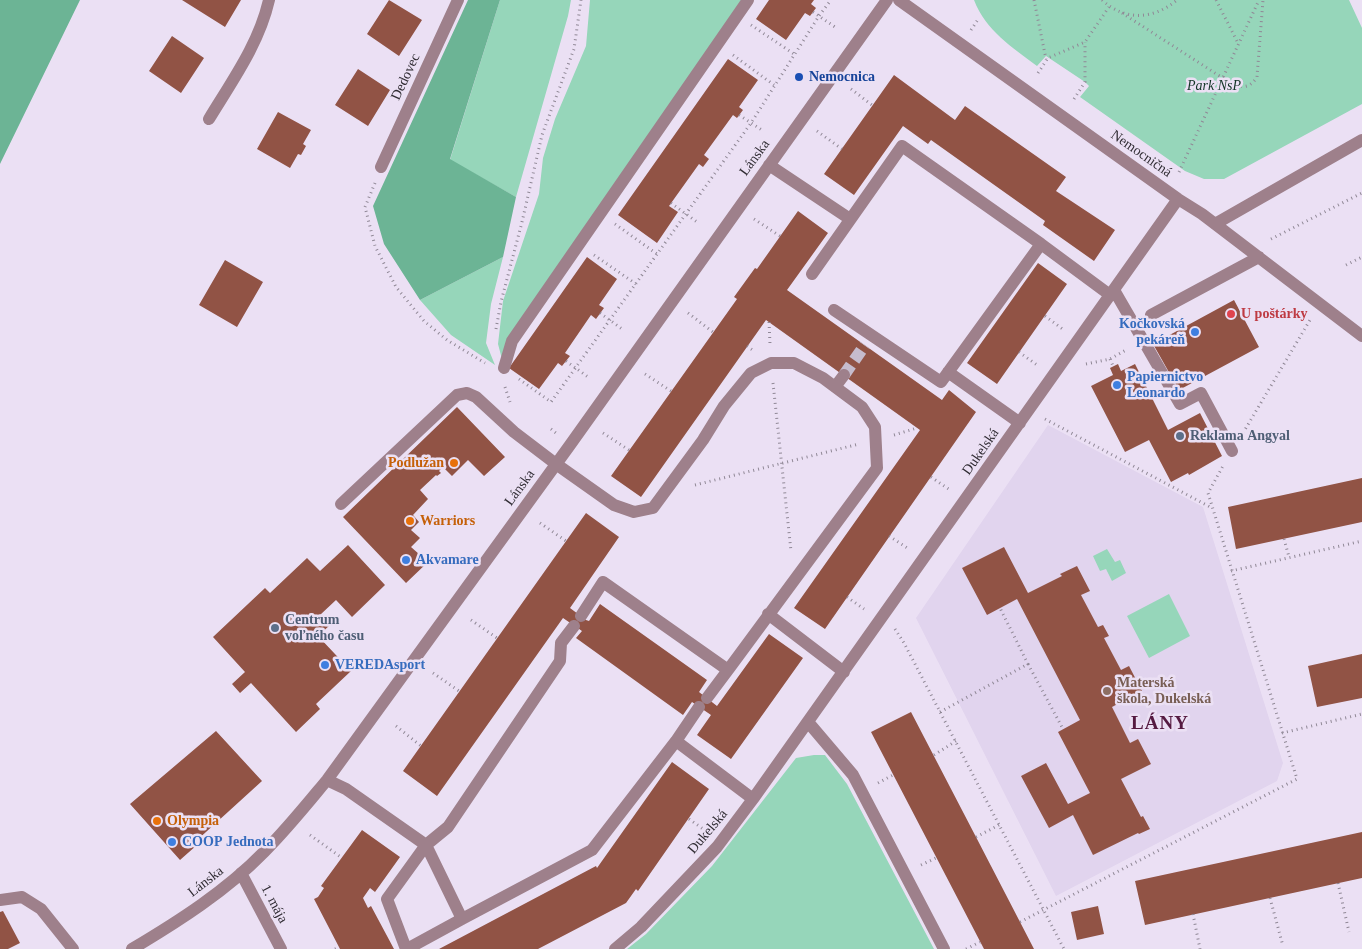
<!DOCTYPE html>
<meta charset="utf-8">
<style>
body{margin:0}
canvas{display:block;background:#ebe0f4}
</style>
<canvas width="1362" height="949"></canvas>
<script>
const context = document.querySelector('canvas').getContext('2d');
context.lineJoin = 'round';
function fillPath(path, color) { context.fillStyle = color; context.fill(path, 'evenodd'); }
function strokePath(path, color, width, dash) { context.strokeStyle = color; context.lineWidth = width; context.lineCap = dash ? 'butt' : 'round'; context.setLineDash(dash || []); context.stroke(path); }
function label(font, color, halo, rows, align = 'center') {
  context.font = font + ' Georgia,serif'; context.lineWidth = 5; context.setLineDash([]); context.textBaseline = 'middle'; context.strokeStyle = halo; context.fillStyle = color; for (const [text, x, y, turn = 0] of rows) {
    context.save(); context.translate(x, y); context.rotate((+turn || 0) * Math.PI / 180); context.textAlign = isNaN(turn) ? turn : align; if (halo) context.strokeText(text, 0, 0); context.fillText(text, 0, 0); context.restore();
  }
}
fillPath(new Path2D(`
 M1048,425L1203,507L1283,763L1277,781L1056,896L916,618Z`), '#e1d4ee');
fillPath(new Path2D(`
 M500,0H571L568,16L516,197L450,160Z
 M590,0H744L503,363L498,344L503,301L539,194L543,158L555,119L586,46Z
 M974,0H1349L1362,28V104L1224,179H1204L1185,171L1080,97L1089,86L1085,82L1046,56L1037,66C1012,47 986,31 974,0Z
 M503,257L491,304L486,343L495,365L451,335L420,300Z
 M1107,549L1115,562L1120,560L1126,573L1112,581L1106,569L1100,571L1093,556Z
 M1169,594L1190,636L1149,658L1127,616Z
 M814,755H825L847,784L934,949H627L646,934L712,866L796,758Z`), '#96d6ba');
fillPath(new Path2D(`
 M0,0H80L0,164Z
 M468,0H500L450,159L516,197L503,257L420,300L384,244L373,206Z`), '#6cb495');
fillPath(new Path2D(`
 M182,0H241L225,27Z
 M389,0L422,20L399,56L367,34Z
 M769,0H814L811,4L816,8L810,16L805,13L786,40L756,19Z
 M172,36L204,58L181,93L149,71Z
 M728,59L758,80L739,107L743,110L737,118L733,115L704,155L709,159L703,167L699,164L669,206L678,212L657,243L618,215Z
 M358,69L390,90L368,126L335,105Z
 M894,75L955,120L965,106L1066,177L1056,191L1115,230L1094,261L1043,225L1045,221L931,140L928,144L903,126L854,195L824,174Z
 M278,112L311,130L303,144L306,146L301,155L298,154L290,168L257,149Z
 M798,211L828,233L787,290L942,400L949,390L976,412L825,629L794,608L920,430L766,320L641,497L611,476L737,299L734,297L755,268L757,269Z
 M587,257L617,279L599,305L604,308L596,319L591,315L565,353L570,356L562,366L558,363L539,389L509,368Z
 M225,260L263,282L237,327L199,305Z
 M1038,263L1067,284L997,384L967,363Z
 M1234,300L1259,347L1179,390L1153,344Z
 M1118,364L1121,371L1135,364L1168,430L1200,413L1222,456L1189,475L1188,473L1171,482L1149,440L1125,452L1091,386L1113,375L1110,368Z
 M457,407L505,457L484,476L468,460L452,476L443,467L439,471L441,473L437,476L436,475L420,490L428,499L413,515L419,522L411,530L420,538L411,547L428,562L406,583L343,517Z
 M1362,478V522L1236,549L1228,507Z
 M586,513L619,537L570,608L586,620L589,621L600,604L707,680L699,692L717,706L769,634L803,658L731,759L697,735L711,715L692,702L683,715L576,638L582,631L563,618L437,796L403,771Z
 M348,545L385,585L352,617L336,600L320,615L330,625L318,636L351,671L316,704L320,709L296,732L251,683L240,693L232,684L245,672L213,637L265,588L270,593L307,558L320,571Z
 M1004,547L1028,593L1062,576L1060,574L1077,566L1090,591L1081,595L1098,627L1103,625L1109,636L1104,638L1121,670L1129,666L1142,691L1112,707L1130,743L1138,739L1151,764L1121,779L1141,817L1143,816L1150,829L1139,834L1138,833L1093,855L1073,815L1049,828L1021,776L1046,763L1068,804L1090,793L1058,732L1080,720L1017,599L987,615L962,568Z
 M1362,654V698L1317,707L1308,666Z
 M911,712L976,837L1034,949H984L871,732Z
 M216,731L262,781L195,842L197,845L180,860L130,804Z
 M672,762L709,789L638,891L636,889L626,903L538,949H439L596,866L597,868Z
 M362,830L400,857L375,892L370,888L363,898L368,908L371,906L394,949H340L314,899L318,897L324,888L321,886Z
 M1362,832V878L1145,925L1135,881Z
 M1098,906L1104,934L1077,940L1071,912Z
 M3,911L20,943L8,949H0V912Z`), '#915345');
strokePath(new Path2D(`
 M844,375L865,345`), '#c6bccd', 12, [12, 6]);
strokePath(new Path2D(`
 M1034,0L1046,59
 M1102,0C1125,21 1153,20 1177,0
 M1216,0L1238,43
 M813,12L835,27
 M1122,13L1232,84C1243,88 1250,88 1257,77L1263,0
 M751,25L794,54
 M971,30L979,18
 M733,55L774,85
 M1038,73L1048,58L1085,42L1109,7
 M851,89L872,105
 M1074,99L1085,82V42
 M739,115L762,130
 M817,131L842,149
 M1179,172L1259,0
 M375,183L365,207L375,246L396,287L424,321L447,340L485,363
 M671,203L697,222
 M754,219L780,236
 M615,224L657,254
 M1271,239L1362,193
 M594,255L636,284
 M1346,265L1362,257
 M600,313L622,329
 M688,313L713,332
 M1045,316L1064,330
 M769,322L770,344
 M496,329L501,302L522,222L542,135L574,49L581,0
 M747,346L754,351
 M1019,352L1037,365
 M1110,359L1113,366
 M566,361L588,377
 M1086,364L1110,359L1126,350
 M645,374L671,391
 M519,379L551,402L751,123L819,16L831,0
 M773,383L791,551
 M505,387L510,402
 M1045,419L1212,508
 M551,429L556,433
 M603,433L629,450
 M1243,433L1310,320
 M894,435L917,428
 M931,477L950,490
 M695,485L859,444
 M540,523L566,541
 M889,536L909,549
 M1284,539L1289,557
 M1231,571L1362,541
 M847,597L864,609
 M471,620L497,638
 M895,629L904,643L1064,949
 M1028,664L1063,729
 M433,673L459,691
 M940,712L1028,664L1000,608
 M396,726L421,746
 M1282,733L1362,714
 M934,755L956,741
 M878,783L893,775
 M689,819L706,831
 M310,835L342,858
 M976,837L999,825
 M921,865L936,858
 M1338,883L1349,932
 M1270,898L1283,946
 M1193,914L1200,949
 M1020,922L1297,779L1208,493L1223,466
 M335,949L339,947
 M966,949L980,942`), '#908896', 3, [1, 4]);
strokePath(new Path2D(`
 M899,0L1178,199L1202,214L1362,336
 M209,119C232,81 259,44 269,0
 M769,165L850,219
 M381,167L458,0
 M1215,224L1362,140
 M1041,244L1110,295
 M812,274L902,146L1041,244L941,382L834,310
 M1114,290L1180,404L1201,393L1232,451
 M1151,315L1259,257
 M504,368L512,341L748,0
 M948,372L1020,423
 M835,387L844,375
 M341,504L457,395L467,393L476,397L514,432L556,464L614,505L634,512L653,508L703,440L724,406L751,373L771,363H794L823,378L862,407L875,427L877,468L728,670L603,582L581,616
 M768,614L844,672
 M707,698L728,670
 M808,722L853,775L944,949
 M676,741L753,799
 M327,780L346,789L426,845L462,919L592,850L676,741L699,707
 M241,873L281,949
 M0,900L22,897L41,909L73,949
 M132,949C179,921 226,891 264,852C287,829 307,804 327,780L570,445L887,0
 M406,949L387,899L426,845L448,827L560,661L561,643L574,626
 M407,949L462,919
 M615,949L641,927L717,847L753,799L1178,199`), '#9e808b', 12);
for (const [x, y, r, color] of [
 [799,77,5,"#1a4fb4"],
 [1231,314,5,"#e0444e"],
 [1195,332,5,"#3f7fe0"],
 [1117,385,5,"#3f7fe0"],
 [1180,436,5,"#5c6f8a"],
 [454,463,5,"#e8710a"],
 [410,521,5,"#e8710a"],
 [406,560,5,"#3f7fe0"],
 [275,628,5,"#5c6f8a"],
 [325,665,5,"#3f7fe0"],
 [1107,691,5,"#8d6e63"],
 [157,821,5,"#e8710a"],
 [172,842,5,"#3f7fe0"]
]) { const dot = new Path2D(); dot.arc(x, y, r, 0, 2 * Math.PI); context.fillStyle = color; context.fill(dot); strokePath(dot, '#ebe0f4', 2); }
label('14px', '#302c33', '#ebe0f4', [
 ["Dedovec",406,77,-65],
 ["Nemocničná",1141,154,35],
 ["Lánska",755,158,-54],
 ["Dukelská",981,452,-55],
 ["Lánska",520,488,-54],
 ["Dukelská",708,832,-50],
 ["Lánska",206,882,-38],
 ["1. mája",274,904,62]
]);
label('bold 14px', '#164399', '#ebe0f4', [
 ["Nemocnica",809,77]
], 'left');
label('italic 14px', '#133527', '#ebe0f4', [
 ["Park NsP",1214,86]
]);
label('bold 14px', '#be3a42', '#ebe0f4', [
 ["U poštárky",1241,314]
], 'left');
label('bold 14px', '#366cbe', '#ebe0f4', [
 ["Kočkovská",1185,324,"right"],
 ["pekáreň",1185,340,"right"],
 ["Papiernictvo",1127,377],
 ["Leonardo",1127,393],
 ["Akvamare",416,560],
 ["VEREDAsport",335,665],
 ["COOP Jednota",182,842]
], 'left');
label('bold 14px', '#4e5e75', '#ebe0f4', [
 ["Reklama Angyal",1190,436],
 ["Centrum",285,620],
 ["voľného času",285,636]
], 'left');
label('bold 14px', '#c56008', '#ebe0f4', [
 ["Podlužan",444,463,"right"],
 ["Warriors",420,521],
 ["Olympia",167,821]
], 'left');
label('bold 14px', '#785e54', '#ebe0f4', [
 ["Materská",1117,683],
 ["škola, Dukelská",1117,699]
], 'left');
context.letterSpacing = '1px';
label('bold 19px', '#551a41', '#ebe0f4', [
 ["LÁNY",1160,724]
]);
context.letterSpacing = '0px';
</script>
